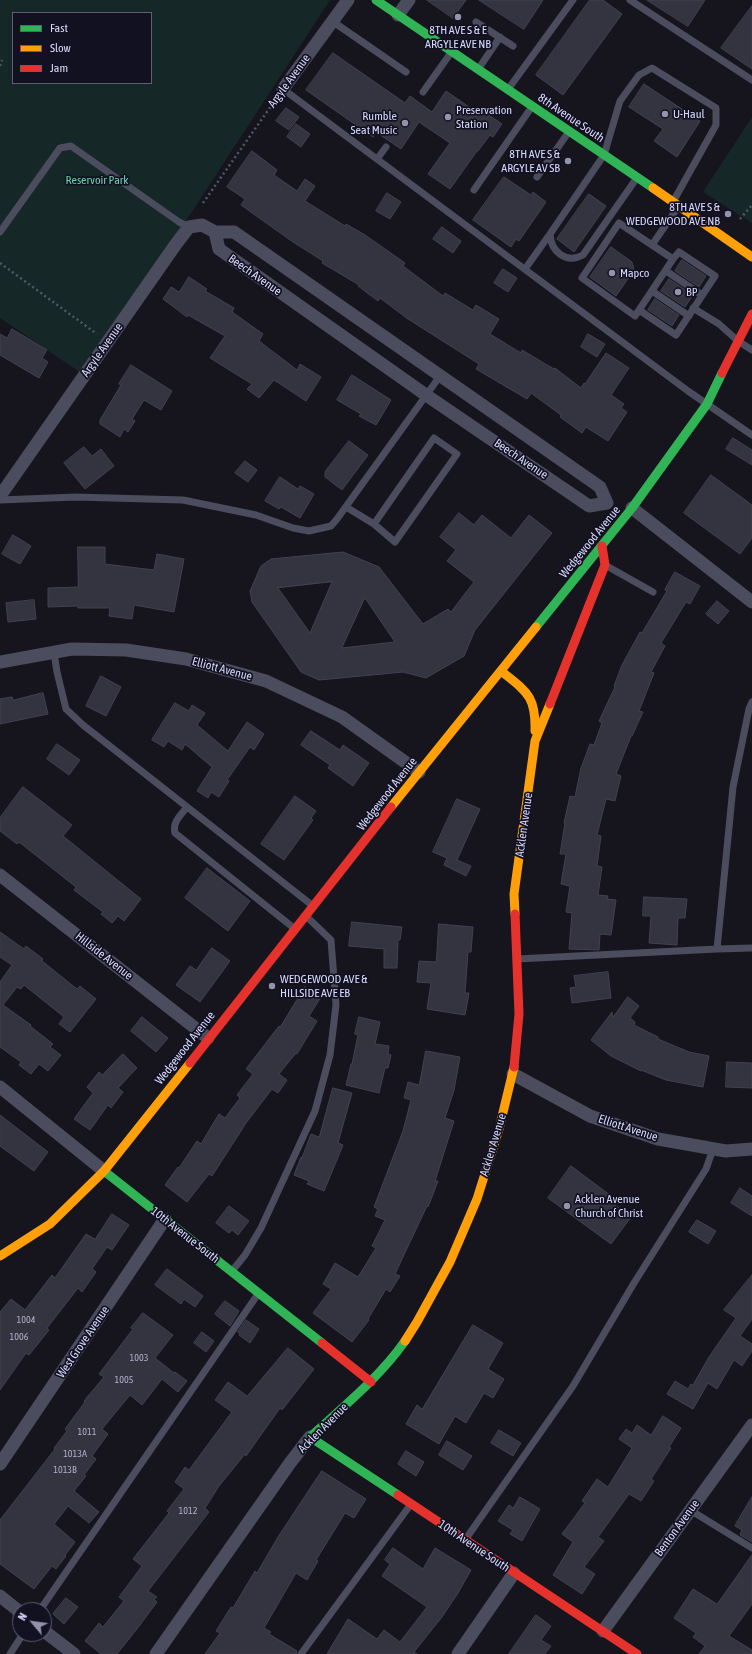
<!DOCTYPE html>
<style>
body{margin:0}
#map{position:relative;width:752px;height:1654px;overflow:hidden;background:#16151e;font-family:"Asap Condensed",sans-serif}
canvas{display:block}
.legend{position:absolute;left:12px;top:12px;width:140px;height:72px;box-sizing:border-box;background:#121122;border:1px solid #616078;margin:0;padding:5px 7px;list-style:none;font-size:12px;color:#d8d7f9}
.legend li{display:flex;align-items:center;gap:8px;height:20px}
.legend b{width:20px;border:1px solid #616078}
.north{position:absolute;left:12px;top:1602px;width:40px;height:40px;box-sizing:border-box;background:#121122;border:1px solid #616078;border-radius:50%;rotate:299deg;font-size:11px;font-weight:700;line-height:16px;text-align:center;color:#d8d7f9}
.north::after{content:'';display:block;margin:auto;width:14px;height:18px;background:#9493ac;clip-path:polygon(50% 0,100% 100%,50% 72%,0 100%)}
</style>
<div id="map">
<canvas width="752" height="1654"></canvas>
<ul class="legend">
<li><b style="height:5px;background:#30b455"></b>Fast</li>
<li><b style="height:5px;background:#ff9f0a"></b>Slow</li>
<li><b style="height:5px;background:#e5322d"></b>Jam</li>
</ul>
<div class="north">N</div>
</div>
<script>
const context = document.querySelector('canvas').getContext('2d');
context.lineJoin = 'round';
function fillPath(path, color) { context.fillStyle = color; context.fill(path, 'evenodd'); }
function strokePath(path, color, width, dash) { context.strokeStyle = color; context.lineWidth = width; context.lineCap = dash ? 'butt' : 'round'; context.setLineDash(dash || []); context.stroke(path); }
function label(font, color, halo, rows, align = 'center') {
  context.font = font + ' "Asap Condensed",sans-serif'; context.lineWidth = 3.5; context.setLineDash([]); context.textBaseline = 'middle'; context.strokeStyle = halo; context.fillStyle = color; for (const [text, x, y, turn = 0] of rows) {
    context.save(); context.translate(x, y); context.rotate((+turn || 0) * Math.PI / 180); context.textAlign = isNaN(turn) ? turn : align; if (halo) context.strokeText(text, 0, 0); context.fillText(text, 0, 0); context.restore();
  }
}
fillPath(new Path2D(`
 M0,0H330L107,342L84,375L0,318ZM13,13H151V83H13Z
 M752,117V223L703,192Z`), '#152827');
const building = new Path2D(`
 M427,0H466L453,18Z
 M479,0H543L524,29Z
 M590,0H603L622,14L563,95L536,75Z
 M647,0H705L688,26Z
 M752,6V69L721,48Z
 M333,53L405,103L410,96L432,112L446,91L475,111L477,107L502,124L493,137L490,135L478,151H477L450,189L428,174L450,143L419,122L401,149L376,132L373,137L306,90Z
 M644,84L700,121L677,157L654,141L663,129L629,107Z
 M286,108L299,117L289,130L276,121Z
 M296,124L310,134L301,147L287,137Z
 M252,151L277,170L274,175L297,191L305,179L315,186L305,201L345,226L346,224L365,235L405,263L403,266L443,296L445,293L473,310L476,305L499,319L490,334L521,353L522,350L554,369L555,368L581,388L584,383L585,384L606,353L629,368L611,395L624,404L621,408L627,412L608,441L586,427L582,433L560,417L561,415L531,393L527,399L476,369L479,364L408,319L380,298L378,301L358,286L359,285L322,263L323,261L293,242L241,205L245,199L227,187Z
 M504,177L531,195L533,192L546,202L519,241L516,239L511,247L473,220Z
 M387,193L401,202L390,219L376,211Z
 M589,194L606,206L574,252L557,239Z
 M442,227L461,241L453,253L433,239Z
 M611,247L632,262L634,270L616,296L590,277Z
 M682,260L706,276L699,287L675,271Z
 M503,269L517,278L508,292L494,283Z
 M189,277L207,289L205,291L234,308L232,312L263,334L259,341L297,370L300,364L321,377L306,401L274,380L259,398L247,389L252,384L210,358L225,336L188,315L187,317L163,299L171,287L179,292Z
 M669,279L693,295L685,307L661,291Z
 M655,299L679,315L672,326L648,310Z
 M12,329L47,350L42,358L48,362L39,378L0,355V334L7,338Z
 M588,334L605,344L597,357L581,347Z
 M131,365L172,391L161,410L144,400L132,419L135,421L128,432L124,429L120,437L100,424V420L121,385L119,384Z
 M352,375L391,400L376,425L359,416L361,414L337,400Z
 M733,438L752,450V465L726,449Z
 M349,441L368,455L342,490L325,477V472Z
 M84,447L92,456L101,449L114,466L85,489L64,463Z
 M245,461L257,470L248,482L235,473Z
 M711,475L752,505V538L740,554L684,513Z
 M280,477L298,489L300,486L314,494L300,518L281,507L279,509L265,501Z
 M459,513L474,525L482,515L511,538L529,515L552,533L475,630L464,656L426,678L403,672L319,680L301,672L252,602L250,591L261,566L271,559L343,552L379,567L423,624L448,609L451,612L474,582L447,561L456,550L440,537ZM332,582L310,633L278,588ZM365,598L395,642L342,648Z
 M13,535L31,546L20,564L2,554Z
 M78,547H105V564L154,570L157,554L184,559L174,612L134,605L132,619L109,616L110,608H78V606L48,607V588L78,587Z
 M675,572L700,586L690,604L686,602L661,643L665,646L651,672L654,673L639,711L643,712L632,736H631L616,774L621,776L615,801L606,799L597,835L601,836L597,866L602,867L598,895L608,896L607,899L616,900L611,935L600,934L599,950L569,949L572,913L566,912L570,886L561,884L566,854H560L565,823H564L570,796L575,797L581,768L590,744L594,745L602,723L599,721L615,687L614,686L622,665L640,632L642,633L667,591L665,590Z
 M34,600L36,619L8,622L6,603Z
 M717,601L729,611L718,624L706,614Z
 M101,676L121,687L106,716L86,706Z
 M43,693L48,714L0,724V699L12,697L13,700Z
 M175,703L189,711L192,705L205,713L197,725L228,751L247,722L264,734L254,750L250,747L227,780L229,781L219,797L211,792L208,798L197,791L212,767L185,744L182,750L168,741L164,747L152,740Z
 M311,731L340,750L343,745L369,763L353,786L328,768L330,765L301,745Z
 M57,744L80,760L69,775L47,759Z
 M23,787L72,825L63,836L141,899L124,921L118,916L112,923L101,914L103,912L74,890L76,887L19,842L17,844L0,831V818Z
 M295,796L316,811L311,818L313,820L284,860L261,844Z
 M457,799L480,809L457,860L471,866L466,876L444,865L447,858L433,852Z
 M207,868L250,901L228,931L185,898Z
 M644,897L687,899L685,918H678L677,945L649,943L651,916H643Z
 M352,922L402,927L400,940H398L397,968H384V949L349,946Z
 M439,924L473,927L471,952H468L465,993H469L465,1015L427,1009L431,983L417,982L419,961L436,962Z
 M0,932L24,949L26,946L43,959L42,961L77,989L80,986L96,999L70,1032L59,1024L64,1017L24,985L21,989L17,987L3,1005L31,1025L30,1026L53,1044L50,1047L61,1055L48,1071L39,1064L31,1074L19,1065L21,1062L0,1047V982L12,965L0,957Z
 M212,948L230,961L200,1002L176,985L190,966L196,970Z
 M608,972L611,998L572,1003L570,988L576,987L574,976Z
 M305,987L321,997L309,1016L317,1021L297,1054L296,1053L279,1074L287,1080L278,1093L272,1089L246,1123L212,1176L209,1174L187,1202L165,1185L178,1167L179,1168L197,1141L201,1144L219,1114L225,1118L240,1098L237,1095L253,1074L246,1069L279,1026L280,1027Z
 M628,997L639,1006L630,1018L635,1022L634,1025L658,1037V1039L689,1052L709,1056L703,1087L666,1080L641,1070V1071L611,1056L591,1040L612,1012L613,1017Z
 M142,1017L168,1038L156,1052L131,1031Z
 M359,1017L380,1022L375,1044L389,1046L388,1054L391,1055L388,1068H385L379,1093L346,1085L351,1064H352L358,1035L355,1034Z
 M426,1051L460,1057L454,1090L445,1118L454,1121L435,1181H438L428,1207L427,1206L395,1274L400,1276L390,1292L386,1289L368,1319L369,1320L352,1342L313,1313L331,1289L323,1284L335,1263L358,1277L376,1248L372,1246L385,1220L375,1216L378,1209L374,1207L403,1131L411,1100L404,1098L408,1082L419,1085Z
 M123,1054L137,1068L118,1088L123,1092L111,1108L108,1105L90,1130L74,1119L93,1093L87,1087L99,1072L102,1075Z
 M727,1062L752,1063V1088L726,1087Z
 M333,1088L352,1093L338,1143L343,1145L324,1191L307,1184L309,1181L294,1175L301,1157L302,1158L311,1134L319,1137Z
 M0,1115L48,1152L34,1171L0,1146Z
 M571,1166L618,1201L615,1205L631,1217L611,1244L548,1198Z
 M740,1188L752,1196V1216L731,1203Z
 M229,1206L249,1221L238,1235L232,1230L229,1233L216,1223Z
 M112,1214L129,1225L112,1250L107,1247L92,1269L96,1272L82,1292L78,1288L47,1328L49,1330L29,1355L26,1353L0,1390V1312L11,1299L25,1310L52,1275L55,1278L86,1234L95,1239Z
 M697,1220L716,1231L708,1244L689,1232Z
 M167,1269L203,1296L195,1307L184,1299L181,1304L155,1285Z
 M752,1275V1319L740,1336L752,1344V1351L742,1366L734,1360L717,1389L708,1383L693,1409L667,1394L675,1381L688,1389L691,1384L693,1385L709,1357L736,1318L724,1310Z
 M225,1301L239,1311L230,1326L215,1314Z
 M143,1313L173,1335L155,1358L174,1373L175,1372L187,1381L178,1392L162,1379L142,1405L130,1395L102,1429L108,1434L92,1456L96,1459L84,1475L86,1476L74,1491L99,1512L89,1523L68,1506L54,1524L75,1542L65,1555L66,1556L56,1569L52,1566L34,1589L0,1564V1520L55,1449L54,1448L67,1431L65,1429L85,1402L84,1401L104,1377L99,1374L133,1329L131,1328Z
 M246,1320L259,1329L250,1343L239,1335L240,1333L238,1332Z
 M473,1325L503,1343L488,1369L504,1379L493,1398L484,1393L466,1423L455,1416L439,1444L406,1424L417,1405L422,1409Z
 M202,1332L214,1341L206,1352L194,1343Z
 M288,1348L314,1369L282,1410L280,1408L246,1456L245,1454L219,1486L205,1508L209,1512L148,1591L157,1597L154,1599L157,1602L140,1625L117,1654H101L85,1641L99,1623L103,1627L124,1601L119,1597L142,1566L133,1559L169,1513L167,1511L184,1489L175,1482L185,1467L189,1470L232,1412L215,1400L228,1382L247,1396Z
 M663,1416L681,1428L669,1447L671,1448L651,1479L654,1481L641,1501L629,1494L598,1537L604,1541L584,1567L595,1574L582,1594L553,1575L573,1542L562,1534L585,1503L582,1501L597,1479L608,1487L632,1448L619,1439L626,1429L632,1433L637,1425L651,1435Z
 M499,1430L521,1443L513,1456L491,1443Z
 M447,1441L472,1456L463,1470L439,1455Z
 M406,1451L424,1462L416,1476L398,1464Z
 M322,1471L366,1499L354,1518L345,1513L316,1560L318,1561L307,1580L296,1573L264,1628L271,1632L269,1634L297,1651L296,1654H205L220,1633L216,1631L231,1607L233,1608L255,1571L257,1573L278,1537Z
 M520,1497L540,1509L522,1541L510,1534L513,1530L498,1521L509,1505L513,1508Z
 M752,1497V1542L740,1535L742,1530L735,1526Z
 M393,1548L423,1569L435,1548L471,1570L458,1593L442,1617L414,1652L417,1654H327L348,1619L377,1639L384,1630L400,1642L427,1607L382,1576L390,1564L385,1560Z
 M752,1555V1604L729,1636L752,1650V1654H699L705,1646L693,1637L696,1633L674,1618L693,1589L717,1604Z
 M66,1598L78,1607L64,1624L53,1614Z
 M536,1615L551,1626L541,1640L551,1646L545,1654H509Z`);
fillPath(building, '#343340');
strokePath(building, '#434151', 1);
strokePath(new Path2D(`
 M0,66L2,60
 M203,203L276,99
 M740,219L752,205
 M0,263L97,334`), '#4d5a63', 2.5, [2, 3]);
strokePath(new Path2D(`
 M630,0L752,80
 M332,21L406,72
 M476,22L513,46
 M479,68L500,37
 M509,88L573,0
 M283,89L688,391L752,435
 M423,92L450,54
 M377,159L386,147
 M537,177L568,133
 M636,179L583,255C566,264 551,252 550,234L604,155L620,101L639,75L652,68L716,108V125L674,200
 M474,190L531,108
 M0,232L60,148L71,146L179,222L189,227
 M652,245L673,259L635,316L582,278L619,223L652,245L678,207
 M525,269L550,234
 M666,271L702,295
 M652,291L689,316
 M693,308L719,324L738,341L752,350
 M639,310L676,335L715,276L679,252L673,259
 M0,500L76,497L183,500L256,515L293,528L309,531L331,526L337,519L440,376
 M346,507L374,524L395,542L457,454L434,438L374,524
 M605,565L653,592
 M54,653L57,672L66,709L83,725L313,906
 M187,807C181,815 172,822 175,833L295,929
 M717,949L733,787L749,709L752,702
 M517,959L717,949L752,948
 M232,1271L245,1255L261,1228L315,1111L330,1055L336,1005L331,940L306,916
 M690,1510L752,1548
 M465,1540L573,1386L634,1283L706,1169L713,1149
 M40,1610L258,1294
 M10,1654L23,1634
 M301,1654L411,1504`), '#4b4c5d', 7);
strokePath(new Path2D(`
 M398,15L409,0
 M283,89L348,0
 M215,232H234L600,487L607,503L589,506L426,395L219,249Z
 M0,496L176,244L189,227L202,225L215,232
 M632,508L752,602
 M0,662L72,649L126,650L186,659L266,681L342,717L419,772
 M0,875L208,1038
 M513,1074L590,1116L658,1139L726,1151L752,1149
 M0,1087L104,1171
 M0,1464L165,1219
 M0,1596L20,1612
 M44,1631L74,1654
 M603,1631L752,1425
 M156,1654L290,1463L310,1437
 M458,1654L514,1573`), '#4b4c5d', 13);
strokePath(new Path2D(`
 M376,0L653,188
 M536,627L632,508L707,404L722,373
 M104,1171L322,1343
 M398,1495L310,1437C343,1407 379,1378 405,1341`), '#30b455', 9);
strokePath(new Path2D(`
 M653,188L752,257
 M501,671C527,692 536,696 535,731
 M391,807L536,627
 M515,914L514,894L535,741L550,704
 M0,1256L50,1224L104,1171L190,1063
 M405,1341L417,1322L450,1262L477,1199L499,1129L514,1067`), '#ff9f0a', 9);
strokePath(new Path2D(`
 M722,373L752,314
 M550,704L605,565L602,546
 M190,1063L391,807
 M514,1067L519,1014L515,914
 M322,1343L371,1382
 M398,1495L637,1654`), '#e5322d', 9);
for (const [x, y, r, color] of [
 [458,17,4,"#9493ac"],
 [665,114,4,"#9493ac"],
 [448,117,4,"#9493ac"],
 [405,123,4,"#9493ac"],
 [568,161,4,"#9493ac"],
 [728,214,4,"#9493ac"],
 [612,273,4,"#9493ac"],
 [678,292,4,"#9493ac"],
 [272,986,4,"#9493ac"],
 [567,1206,4,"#9493ac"]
]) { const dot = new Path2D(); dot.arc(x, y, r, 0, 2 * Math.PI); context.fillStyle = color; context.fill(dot); strokePath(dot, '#121122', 1.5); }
label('10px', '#afaecb', null, [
 ["1004",26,1320],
 ["1006",19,1337],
 ["1003",139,1358],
 ["1005",124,1380],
 ["1011",87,1432],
 ["1013A",75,1454],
 ["1013B",65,1470],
 ["1012",188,1511]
]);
label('12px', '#d8d7f9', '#121122', [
 ["8TH AVE S & E",458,30,"center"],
 ["ARGYLE AVE NB",458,44,"center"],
 ["Preservation",456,110],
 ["Station",456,124],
 ["U-Haul",673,114],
 ["Rumble",397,116,"right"],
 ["Seat Music",397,130,"right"],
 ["8TH AVE S &",560,154,"right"],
 ["ARGYLE AV SB",560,168,"right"],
 ["8TH AVE S &",720,207,"right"],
 ["WEDGEWOOD AVE NB",720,221,"right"],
 ["Mapco",620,273],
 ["BP",686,292],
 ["WEDGEWOOD AVE &",280,979],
 ["HILLSIDE AVE EB",280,993],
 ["Acklen Avenue",575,1199],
 ["Church of Christ",575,1213]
], 'left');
label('12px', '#d8d7f9', '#121122', [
 ["Argyle Avenue",289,81,-54],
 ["8th Avenue South",571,118,34],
 ["Beech Avenue",255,275,35],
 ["Argyle Avenue",102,350,-55],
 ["Beech Avenue",521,459,34],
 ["Wedgewood Avenue",590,542,-51],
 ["Elliott Avenue",222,669,15],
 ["Wedgewood Avenue",387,794,-52],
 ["Acklen Avenue",524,825,-82],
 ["Hillside Avenue",104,956,38],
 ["Wedgewood Avenue",185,1048,-52],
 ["Elliott Avenue",628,1128,18],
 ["Acklen Avenue",493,1145,-73],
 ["10th Avenue South",185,1235,38],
 ["West Grove Avenue",83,1342,-56],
 ["Acklen Avenue",323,1428,-45],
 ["Benton Avenue",677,1528,-54],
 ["10th Avenue South",474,1546,34]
]);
label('12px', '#6dd0ad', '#121122', [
 ["Reservoir Park",97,180]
]);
</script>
